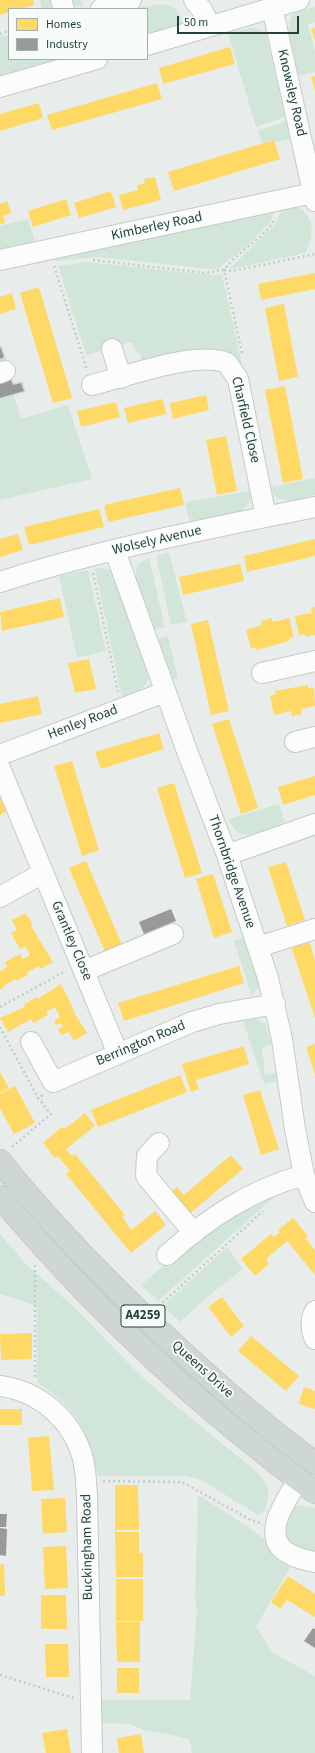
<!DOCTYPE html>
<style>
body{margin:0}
#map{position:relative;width:315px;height:1753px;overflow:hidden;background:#e8edeb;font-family:"Source Sans 3",sans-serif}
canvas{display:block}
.legend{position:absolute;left:8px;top:8px;width:140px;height:52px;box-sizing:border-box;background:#f7fbf9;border:1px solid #a3b1ad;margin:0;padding:5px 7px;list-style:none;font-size:12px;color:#24423a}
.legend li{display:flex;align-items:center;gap:8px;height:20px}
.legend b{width:20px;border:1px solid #a3b1ad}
.scale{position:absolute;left:177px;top:16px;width:122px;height:18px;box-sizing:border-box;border:2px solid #24423a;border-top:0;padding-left:5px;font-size:12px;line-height:14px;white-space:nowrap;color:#24423a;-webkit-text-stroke:3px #f7fbf9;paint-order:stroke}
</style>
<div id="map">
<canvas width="315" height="1753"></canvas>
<ul class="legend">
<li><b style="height:11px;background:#ffd966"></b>Homes</li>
<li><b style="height:11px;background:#999"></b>Industry</li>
</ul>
<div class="scale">50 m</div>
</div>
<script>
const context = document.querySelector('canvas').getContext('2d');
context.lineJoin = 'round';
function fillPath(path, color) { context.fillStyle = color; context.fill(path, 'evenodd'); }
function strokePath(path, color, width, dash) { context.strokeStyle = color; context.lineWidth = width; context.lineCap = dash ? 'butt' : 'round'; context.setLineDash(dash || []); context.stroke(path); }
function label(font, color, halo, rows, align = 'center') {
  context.font = font + ' "Source Sans 3",sans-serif'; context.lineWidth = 4; context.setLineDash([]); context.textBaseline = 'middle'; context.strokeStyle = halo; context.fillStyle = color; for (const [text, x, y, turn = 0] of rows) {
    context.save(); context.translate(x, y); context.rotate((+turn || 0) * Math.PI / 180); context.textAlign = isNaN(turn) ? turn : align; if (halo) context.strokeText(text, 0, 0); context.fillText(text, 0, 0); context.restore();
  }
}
fillPath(new Path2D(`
 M1,343L14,383L23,381L26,392L0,399Z`), '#d6dedb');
fillPath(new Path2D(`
 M40,0H51L50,9H42Z
 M68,0H81L83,7L75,6Z
 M159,4C175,5 180,11 184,26L147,37V9H132Z
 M315,7V22L308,24L315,52V72L299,76C295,62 283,28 292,16C296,10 309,9 315,7Z
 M254,27L263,31L266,35L285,117L256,127L228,33Z
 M9,35V59H75L0,80V37Z
 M286,121L290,139L275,142L273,140L262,143L258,131Z
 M297,207C315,215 315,238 305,253L232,269L230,268L275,225L282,209Z
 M275,210L271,221L252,241L217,270L98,257L56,261L54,256Z
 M28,219L35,241L0,249V226Z
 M87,262L191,273L212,275L222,274L243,369L218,351L210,350L142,364L140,353L136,351L132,342L86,355L58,266Z
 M14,395L21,419L68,405L92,479L0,500V399Z
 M315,478V495C302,498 288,504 276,497L270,487Z
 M250,491V501L241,512L190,523L185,502Z
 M169,552L187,622L171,625L156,556Z
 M149,558L165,627L152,630L135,585L137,565Z
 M101,568L110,570L113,575L152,672C144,690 139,692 122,698L95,569Z
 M88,570L106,651L77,658L59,576Z
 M168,636L178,679H170L156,639Z
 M279,804L285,822C265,829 239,848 229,819Z
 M249,935L260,986L254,993L249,996L251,994L234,941Z
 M257,1019L265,1024L272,1045L262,1047L265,1075L276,1073L277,1081L264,1084L243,1021Z
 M0,1177L114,1302L148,1336L242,1421L315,1475V1480L191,1380L84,1277L12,1198L0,1183Z
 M284,1188L158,1301L141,1285L178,1253L227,1216Z
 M0,1234L26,1264L74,1307L139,1374L169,1400L257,1472C271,1489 271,1491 264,1512L258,1515L201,1480L186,1476H98C87,1429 78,1410 37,1382V1306L0,1294Z
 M227,1247L243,1269L206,1298L180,1322L163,1306Z
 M198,1495L250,1528L293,1562L256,1627L273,1653L315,1676V1753H192L190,1740L173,1735L146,1731L130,1724L102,1723V1700H190L197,1609L195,1599Z
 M299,1505L315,1508V1555L293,1549L282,1533L293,1506Z`), '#d1e6d8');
fillPath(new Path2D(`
 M0,0H33L34,5L20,9H9V12L0,15Z
 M315,28V41L311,29Z
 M230,47L235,64L163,84L159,68Z
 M315,76V91L311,77Z
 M157,83L162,99L52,130L47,115Z
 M39,103L43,118L0,131V114Z
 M274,140L280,159L174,191L168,172Z
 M155,177L161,200L123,210L119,195L138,190L137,185L145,183L144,179Z
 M111,191L116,207L79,218L74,203Z
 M66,199L71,215L33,227L28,211Z
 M7,201L11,213L3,216L5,223L0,224V204Z
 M315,273V289L261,300L258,284Z
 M39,287L72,398L53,403L20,293Z
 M12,293L16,309L0,314V297Z
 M284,304L298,377L279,381L265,308Z
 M285,386L303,479L283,483L265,390Z
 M206,395L209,410L173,419L170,403Z
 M163,399L166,414L128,423L124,408Z
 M116,402L120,417L81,427L77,411Z
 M226,436L237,491L217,495L206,440Z
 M180,488L184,505L108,522L104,505Z
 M99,509L104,527L29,545L24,527Z
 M18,534L23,550L0,557V539Z
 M315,539V556L247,572L244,556Z
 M240,564L244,581L183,595L179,577Z
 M60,598L64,617L2,631L0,612Z
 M315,607V635L305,637V634L299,635L295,616L312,613L311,608Z
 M271,618L273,622L289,618L294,637L289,638V641L257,650L256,647L251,649L246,630L262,625L261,621Z
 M208,620L229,711L211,715L191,624Z
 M89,659L96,689L75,693L68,663Z
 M308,685V688L314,687L315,706L301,709L302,714L292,716L291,711L274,715L270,696L276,694L275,691Z
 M38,696L42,714L0,723V704Z
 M229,719L258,808L241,814L212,724Z
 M159,733L164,749L101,769L95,752Z
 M72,761L99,850L82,856L54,766Z
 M315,776V795L283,805L278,787Z
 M174,783L202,873L185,878L157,788Z
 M0,798L7,811L0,815Z
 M86,861L123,947L106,954L69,868Z
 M286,862L305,920L287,926L268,867Z
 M213,874L232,932L214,938L196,879Z
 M26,913L33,925L31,926L53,962L40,969L38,966L27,973L28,975L16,981L15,979L3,986L4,988L0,990V971L7,967L5,962L20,954L23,959L30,955L25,946L20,949L11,933L17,930L12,920Z
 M309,940L315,960V1018L291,946Z
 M239,966L244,983L124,1021L118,1003Z
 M61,984L74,1010L73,1011L87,1033L74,1041L69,1032L61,1035L58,1029L63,1027L60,1023L56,1025L54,1021L60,1017L55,1007L46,1012L48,1015L34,1023L31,1019L8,1032L0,1018L25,1007L24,1004L37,997L38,999Z
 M315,1044V1075L306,1047Z
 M244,1046L249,1064L196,1080L199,1089L191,1092L182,1064Z
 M0,1072L9,1088L0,1093Z
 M180,1075L187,1092L98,1127L91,1110Z
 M15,1086L35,1123L14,1134L0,1108V1094Z
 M260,1090L279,1149L261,1155L243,1095Z
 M85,1113L95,1126L66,1149L72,1156L75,1154L125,1215L122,1216L131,1230L155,1211L166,1225L131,1253L66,1174L70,1171L58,1156L55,1158L43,1143L62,1127L65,1129Z
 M231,1155L243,1169L188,1215L169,1194L177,1187L184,1195Z
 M293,1218L308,1236L305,1238L315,1250V1275L287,1241L266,1259L269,1264L255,1276L241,1259L271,1234L274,1237L280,1232L278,1230Z
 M222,1297L244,1326L231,1337L208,1307Z
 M32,1333V1359L1,1360L0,1334Z
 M251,1336L299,1376L286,1391L238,1351Z
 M304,1387L315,1391V1409L299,1404Z
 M0,1409H22V1425H0Z
 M49,1436L54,1490L32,1491L28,1438Z
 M115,1485H138L139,1530H115Z
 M65,1498L67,1532L43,1534L41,1499Z
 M115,1532H139V1553H143V1577H116Z
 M66,1546L68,1588L45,1589L43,1547Z
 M4,1564L5,1596H0V1565Z
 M288,1576L315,1594V1617L287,1600L281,1609L271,1602Z
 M116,1579H143V1621H116Z
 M41,1595H66L67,1629H41Z
 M116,1622H140V1662H117Z
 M45,1644H68L69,1677H46Z
 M117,1668H139V1693H117Z
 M67,1729L71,1753H46L42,1733Z
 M141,1734L144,1753H119L117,1738Z`), '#ffd966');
fillPath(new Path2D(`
 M0,346L4,357L0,359Z
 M11,380L13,385L21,383L24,391L0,398V384Z
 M171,909L176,921L144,934L139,922Z
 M0,1514H7L6,1527H0Z
 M0,1528L7,1529L6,1556L0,1555Z
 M313,1628L315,1629V1648L304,1641Z`), '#999');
const minor = new Path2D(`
 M61,0L64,9
 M194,0L202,10L210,26
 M272,7L315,201
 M101,9L131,0
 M147,45L299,0
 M0,87L97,59
 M0,260L313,193
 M112,349L121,378
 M0,373L5,371
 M92,385C125,377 196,350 227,363L238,379L266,517
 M115,551L187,751L227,855L268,978L282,1039L295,1129L304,1175L315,1202
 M0,582C103,549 210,528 315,507
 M262,673L315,661
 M295,742L315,737
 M0,755L165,692
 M0,768L118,1054
 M227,855L315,824
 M0,897L43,873
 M258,947L315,929
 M84,971L173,934
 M31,1042L53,1082L192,1022L219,1014L275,1004
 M159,1143L147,1156L146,1176L193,1232
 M167,1255C208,1218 250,1190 304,1175
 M315,1311C310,1319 311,1331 315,1339
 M0,1386C39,1391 73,1420 83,1459C86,1471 86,1483 87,1496L92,1753
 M298,1480C288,1498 260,1534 286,1552C295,1558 305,1560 315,1562`);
const major = new Path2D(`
 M0,1161C45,1218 96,1270 149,1321C202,1371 256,1420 315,1463
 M0,1197C92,1307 200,1408 315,1492`);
strokePath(minor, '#c5cac8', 22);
strokePath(major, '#c3ccc9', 24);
strokePath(new Path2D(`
 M0,34L9,31
 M93,260L205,273L224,270C238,250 263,240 275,219
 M54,266L87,370
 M242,353L224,270L233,271L315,254
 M93,573L118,692
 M0,1007L64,972
 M0,1027L38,1098
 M12,1147L51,1114L38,1098L43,1095
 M35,1265V1378
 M159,1306L263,1211
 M103,1481L182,1482L249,1519L260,1523
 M0,1675L74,1698`), '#c3ccca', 2.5, [2, 3]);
strokePath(minor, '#fcfcfc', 20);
strokePath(major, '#cfd7d5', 22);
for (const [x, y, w] of [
 [143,1316,44]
]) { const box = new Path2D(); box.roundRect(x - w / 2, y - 11, w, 22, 3); context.fillStyle = '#f7fbf9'; context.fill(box); strokePath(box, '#24423a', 1); }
label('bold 13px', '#24423a', null, [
 ["A4259",143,1316]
]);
label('14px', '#24423a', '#f7fbf9', [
 ["Knowsley Road",291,93,77],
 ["Kimberley Road",157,227,-12],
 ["Charfield Close",245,420,77],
 ["Wolsely Avenue",157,541,-13],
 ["Henley Road",83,723,-21],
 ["Thornbridge Avenue",231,872,71],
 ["Grantley Close",71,941,67],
 ["Berrington Road",141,1044,-23],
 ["Queens Drive",202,1370,42],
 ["Buckingham Road",88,1547,-91]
]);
</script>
